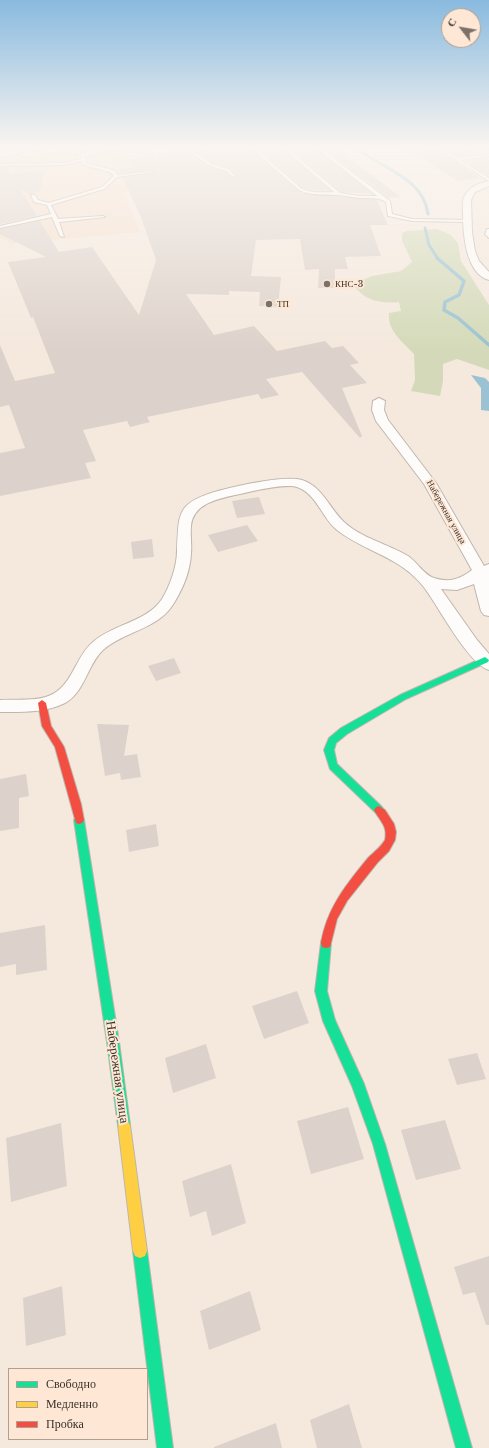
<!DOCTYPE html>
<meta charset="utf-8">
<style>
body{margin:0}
#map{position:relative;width:489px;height:1448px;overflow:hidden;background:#f5e9de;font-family:"Libre Baskerville",serif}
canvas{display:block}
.legend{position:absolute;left:8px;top:1368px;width:140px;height:72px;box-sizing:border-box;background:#fee8d5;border:1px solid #af9f91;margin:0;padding:5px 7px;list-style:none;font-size:12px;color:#39312a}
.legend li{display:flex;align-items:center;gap:8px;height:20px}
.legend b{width:20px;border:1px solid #af9f91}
.north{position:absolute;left:441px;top:8px;width:40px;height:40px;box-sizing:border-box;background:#fee8d5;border:1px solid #af9f91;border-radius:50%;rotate:301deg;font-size:11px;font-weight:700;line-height:16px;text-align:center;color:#39312a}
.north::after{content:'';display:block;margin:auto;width:14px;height:18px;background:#7b7169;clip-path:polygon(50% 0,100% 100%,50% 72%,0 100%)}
</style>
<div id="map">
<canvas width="489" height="1448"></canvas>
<ul class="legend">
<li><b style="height:5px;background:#16e098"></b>Свободно</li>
<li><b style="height:5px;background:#ffcf43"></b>Медленно</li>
<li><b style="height:5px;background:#f24e42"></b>Пробка</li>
</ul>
<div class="north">С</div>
</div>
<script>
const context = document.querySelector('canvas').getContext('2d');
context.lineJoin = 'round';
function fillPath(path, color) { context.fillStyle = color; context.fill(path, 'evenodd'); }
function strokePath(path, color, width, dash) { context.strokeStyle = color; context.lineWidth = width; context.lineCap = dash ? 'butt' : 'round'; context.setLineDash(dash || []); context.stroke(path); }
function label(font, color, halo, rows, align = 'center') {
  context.font = font + ' "Libre Baskerville",serif'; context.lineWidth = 4; context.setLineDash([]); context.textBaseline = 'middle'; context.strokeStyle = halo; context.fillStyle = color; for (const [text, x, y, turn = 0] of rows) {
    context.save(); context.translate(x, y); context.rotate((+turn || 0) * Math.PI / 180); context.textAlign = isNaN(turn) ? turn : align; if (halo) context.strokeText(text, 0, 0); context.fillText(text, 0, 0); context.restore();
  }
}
fillPath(new Path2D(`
 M94,146H112L124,160L154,155L190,146H226L256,176L123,192L140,232L11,244L0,238V159Z`), '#f6e0ce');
fillPath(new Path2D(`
 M437,229L451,235L458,243L461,261L489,305V370L457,359L443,364V381L440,396L411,391L415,380L414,354C403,342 387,331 389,313L401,311L399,302C382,304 363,301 353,284L372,276L401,271L412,262L402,241V233L407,231Z`), '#d4dab9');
fillPath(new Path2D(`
 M471,375L485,378L489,382V411L481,410V388Z`), '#9ac2d2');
strokePath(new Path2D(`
 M354,146C380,169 423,176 428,214
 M425,228L429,245L438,259`), '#9ac2d2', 3);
strokePath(new Path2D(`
 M437,258L464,281L459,295L445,302L444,310L458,318L489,345`), '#9ac2d2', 3.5);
fillPath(new Path2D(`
 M233,146H247L298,191L303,193L377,200L388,225H370L381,256L345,257L348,269H335V288H318L319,269L305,270L300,239L256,240L251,276L281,277L278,307L259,306L260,292L229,291V295L186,294L214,335L254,326L277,351L325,341L332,348L343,346L359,363L350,365L367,383L342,388L362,436L360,438L302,372L266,379L279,395L261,399L258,394L147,417L150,422L130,427L127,421L83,430L96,461L85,463L91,478L0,496V453L25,448L9,405L0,407V345L15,381L55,373L33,317L31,318L8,262L46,257L0,234V229L40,221L59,252L92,247L139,315L156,260L142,220L123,178L154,173L155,172L152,170L121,173L119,169L134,167L128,160L188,152L209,167L225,172L233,178L237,176L229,168L213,163L196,151Z
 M256,146H279L330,191L313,190L302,187Z
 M288,146H312L373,194L341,192Z
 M321,146H333L401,197L389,198Z
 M442,146H466L479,154L457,156Z
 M434,148L481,178L457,181L413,152Z
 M486,158L489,160V176L464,161Z
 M0,167H7L10,174L44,170L40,191L30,194L20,189L37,216L0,224Z
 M259,497L265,514L237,518L232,501Z
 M247,525L258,541L218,552L208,535Z
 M152,539L154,557L133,559L131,542Z
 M174,658L181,673L156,681L148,666Z
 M97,724L129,725L124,756L137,754L141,777L121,780L120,773L105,776Z
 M26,774L29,796L19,798V828L0,831V779Z
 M156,824L159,846L129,852L126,830Z
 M45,925L47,970L16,975V964L0,967V933Z
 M297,991L309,1023L264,1039L252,1006Z
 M206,1044L216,1078L173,1093L165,1058Z
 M477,1053L486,1079L457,1085L448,1059Z
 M348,1107L364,1159L311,1174L297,1121Z
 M445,1120L461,1169L416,1180L401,1130Z
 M61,1123L67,1186L11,1202L6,1138Z
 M231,1164L246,1223L212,1236L206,1211L190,1217L182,1181Z
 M489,1256V1325H486L475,1292L463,1295L454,1267Z
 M62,1286L66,1335L26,1346L23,1298Z
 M250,1291L261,1330L209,1350L200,1311Z
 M349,1404L362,1448H317L310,1420Z
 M276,1423L282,1448H214V1447Z`), '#ddd2cb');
const lane = new Path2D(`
 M70,146H75L83,154C106,144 130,148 153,153L152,155C129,150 107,146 85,157L86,163L113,170L116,172L118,175L152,171L154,172L117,177L104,189L51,205L58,219L103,216L105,217L59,222L64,237L60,236L52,217L0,228V226L51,214L47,205L34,202L31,195H35L38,200L49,203L102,187L114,176L110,172L83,165L82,161L63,165L0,166V164L63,163L81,159V156Z
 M181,146H186L212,164L228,169L236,176L233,177L226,171L210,166Z
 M248,146H253L301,188C312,194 322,192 334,192L280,146H285L340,193L360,196H377L313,146H318L390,201L392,214L412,219L468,220L470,221L468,222L412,221L388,216L386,202C379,197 372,199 363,198C353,198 344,195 335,195C322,194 311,196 299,190Z
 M424,146H434L408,151L406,150Z
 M434,146H439L457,158L489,154V156L460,160L489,178V181Z
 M487,229H489V238L485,234Z`);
const street = new Path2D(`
 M39,146H57L0,157V153Z
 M489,181V186L475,192L471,200L472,232L475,251L479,261L489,272V280C466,274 463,234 463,215C463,209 462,202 464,197C469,187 479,183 489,181Z
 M379,398L385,401L384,410L388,420L436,483L484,566L489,564V616L484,615L481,611L474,584L457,590L441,589L477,640L489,654V670C468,664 438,605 423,586C399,556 365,552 337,530C322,518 317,494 297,487C284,483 250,492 235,495C217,499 193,504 191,526C190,536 192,545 191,554C190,572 182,591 172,606C157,629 123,632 103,650C87,665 85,692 65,703C45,713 21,712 0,712V700C16,699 38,702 53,694C73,683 76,656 93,642C113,624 147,622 162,599C170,586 177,566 177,551C179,513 176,503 218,491C237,486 284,475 302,480C323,487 329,508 344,522C361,538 388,544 408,556C417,562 424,575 434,578C450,583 460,579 472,570L424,484L376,421L372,410L373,401Z`);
const fast = new Path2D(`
 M482,146L489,147V150Z
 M485,657L489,660L488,662L406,699L347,734L336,743L334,750L337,764L382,807L384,810L382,813L379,814L376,813L330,769L324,750L329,738L341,728L400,695Z
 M79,816L82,817L84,820L119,1042L130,1125L128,1129L124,1131L120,1129L118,1125L107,1042L74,820L76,817Z
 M326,938L330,939L331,943L327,991L335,1020L364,1084L385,1144L472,1448H456L373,1144L352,1086L323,1021L315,991L321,943L322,939Z
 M140,1244L145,1246L147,1251L173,1448H157L133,1251L135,1246Z`);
const slow = new Path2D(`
 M124,1119L128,1121L130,1125L147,1251L145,1256L140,1258L135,1256L133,1251L118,1125L120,1121Z`);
const jam = new Path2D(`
 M42,700L46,703L51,726L64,747L81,804L84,820L82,823L79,824L76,823L55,747L42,726L38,703Z
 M379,806L385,810L394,824L396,832L395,840L389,851L378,862L347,901L337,919L330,947L326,948L322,947L321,943C327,908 346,885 368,858C374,852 381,847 385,840C388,826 380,821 374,810L376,807Z`);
strokePath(lane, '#bfb6ad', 2);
strokePath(street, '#bfb6ad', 2);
strokePath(fast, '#bfb6ad', 2);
strokePath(slow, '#bfb6ad', 2);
strokePath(jam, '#bfb6ad', 2);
fillPath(lane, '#fefcfa');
fillPath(street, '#fefcfa');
fillPath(fast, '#16e098');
fillPath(slow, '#ffcf43');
fillPath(jam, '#f24e42');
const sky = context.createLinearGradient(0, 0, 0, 349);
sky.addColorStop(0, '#89badf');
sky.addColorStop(0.42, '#faf5f0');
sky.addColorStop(1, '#faf5f000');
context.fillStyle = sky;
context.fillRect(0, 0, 489, 349);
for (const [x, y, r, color] of [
 [327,284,4,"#7b7169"],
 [269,304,4,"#7b7169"]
]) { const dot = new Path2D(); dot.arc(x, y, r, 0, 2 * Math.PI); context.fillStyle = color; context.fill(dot); strokePath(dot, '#fee8d5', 1.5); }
label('9px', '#39312a', '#fee8d5', [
 ["КНС-3",335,284],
 ["ТП",277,304]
], 'left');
label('9px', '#39312a', '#fee8d5', [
 ["Набережная улица",446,512,61]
]);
label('13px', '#39312a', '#fee8d5', [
 ["Набережная улица",117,1072,82]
]);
</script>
